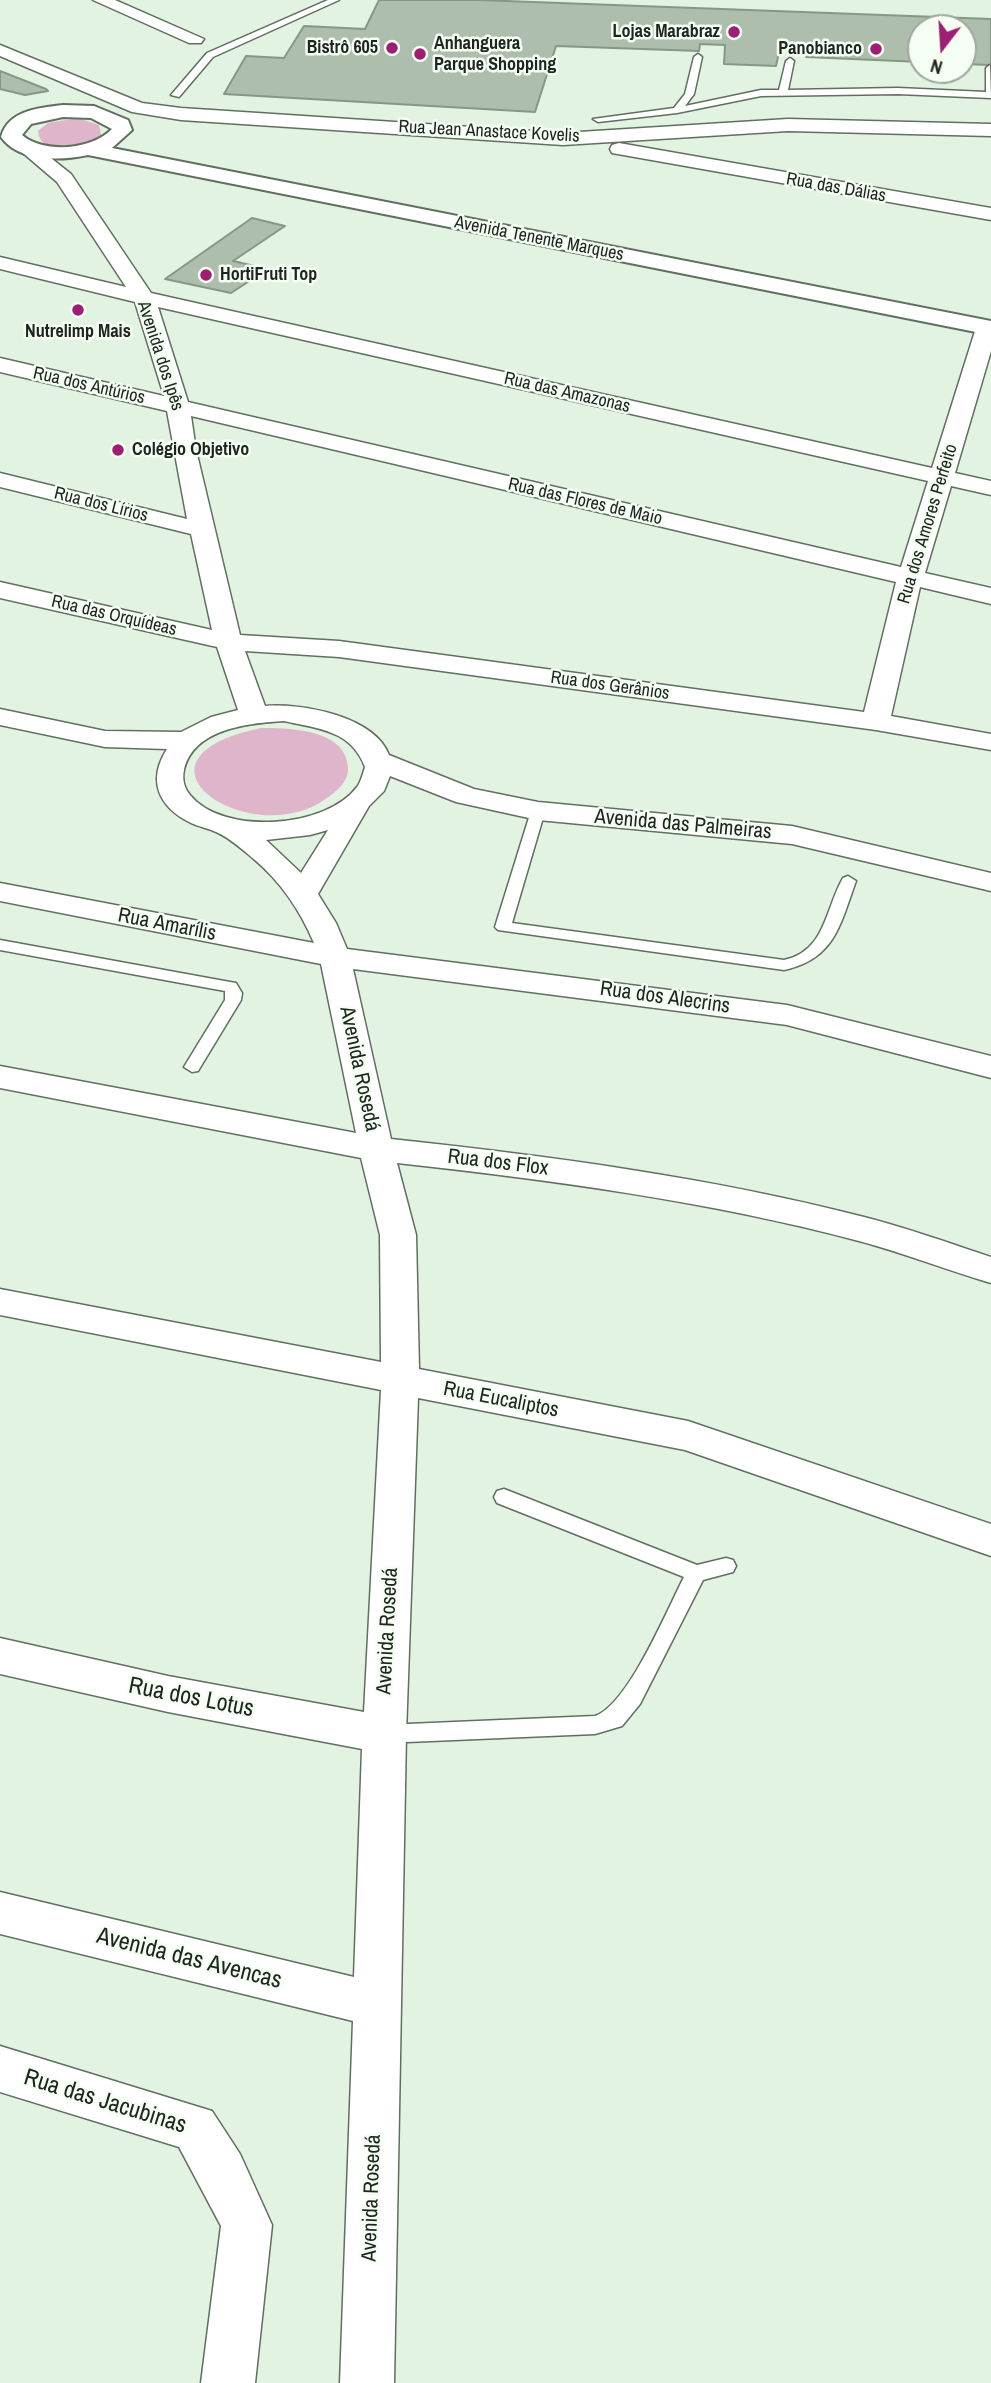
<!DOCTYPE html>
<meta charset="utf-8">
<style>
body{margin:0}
#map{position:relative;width:991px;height:2383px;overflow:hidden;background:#e2f3e1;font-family:"Archivo Narrow",sans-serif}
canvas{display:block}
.north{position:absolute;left:907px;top:14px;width:70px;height:70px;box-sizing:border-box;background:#f4fef3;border:2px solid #9ea79e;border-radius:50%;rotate:197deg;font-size:19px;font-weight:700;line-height:28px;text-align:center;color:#1e251e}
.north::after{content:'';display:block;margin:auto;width:24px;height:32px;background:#9d1e72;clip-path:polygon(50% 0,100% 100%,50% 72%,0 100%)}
</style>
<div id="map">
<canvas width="991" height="2383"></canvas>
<div class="north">N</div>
</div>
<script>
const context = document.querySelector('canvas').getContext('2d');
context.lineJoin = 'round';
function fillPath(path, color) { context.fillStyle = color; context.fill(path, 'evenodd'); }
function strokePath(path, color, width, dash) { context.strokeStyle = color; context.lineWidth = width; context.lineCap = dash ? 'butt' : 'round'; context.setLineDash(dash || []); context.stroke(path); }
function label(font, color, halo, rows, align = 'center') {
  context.font = font + ' "Archivo Narrow",sans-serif'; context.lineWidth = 5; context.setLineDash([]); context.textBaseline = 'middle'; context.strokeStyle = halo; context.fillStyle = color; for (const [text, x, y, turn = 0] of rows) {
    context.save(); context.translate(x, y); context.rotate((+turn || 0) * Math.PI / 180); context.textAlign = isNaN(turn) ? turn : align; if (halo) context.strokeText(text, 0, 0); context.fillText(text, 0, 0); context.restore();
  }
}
fillPath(new Path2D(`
 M78,118L99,125L102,138C85,146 41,160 38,131L48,123Z
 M261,728C289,728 348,729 348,769C348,782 337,791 327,798C251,854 111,759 261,728Z`), '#dfb5cb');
const building = new Path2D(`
 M379,0H479L991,19V65L963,64V28H921V62L806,57L807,48H780L776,66L724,64L725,45L700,44L699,51L556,46L535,112L224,94L246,56L284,58L304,26L365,29Z
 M0,71L46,89L48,91L25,95L0,89Z
 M252,218L285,226L233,261L268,269L231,293L165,279Z`);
fillPath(building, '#aebeac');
strokePath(building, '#879785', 2);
const lane = new Path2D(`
 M328,0H339L213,57L179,97L171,95L207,53Z
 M698,54L702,57L694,94L685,106L761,90H779L786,61L790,58L794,61L788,90L898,88L986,92V68L990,65L991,98L898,94L761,96L677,113L598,122L593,119L674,108L685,94L694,57Z
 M538,807L545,811L512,923L784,960C826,951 825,909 843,878L848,876L856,881C840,925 835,959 784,970L498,930L495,927L531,811Z
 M0,940L230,982L236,983L242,993L241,1000L198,1071L192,1072L184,1067L225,1000V991L0,950Z
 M504,1489L697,1565L726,1558L733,1560L736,1566L733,1572L703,1580L640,1704L622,1726L595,1734L384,1743L376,1741L373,1734L376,1727L384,1725L595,1716C628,1705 667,1610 684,1577L497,1503L494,1497L497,1491Z`);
const street = new Path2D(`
 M93,0H115L204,39L201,43H189Z
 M0,45L142,103L181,108L563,133L788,119L991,124V136L788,131L563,145L181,120L132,112L0,56Z
 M25,141L32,143L71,174L151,293L932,468L976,328L979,323L991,322V351L955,473L991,481V495L951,486L925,573L991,588V604L920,587L891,716L991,734V750L876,730L339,657L245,651L265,706C302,703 374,716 389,755L474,789L538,802L792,826L991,873V891L792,844L538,820L456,802L390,776L384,791L369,806L318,894L336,923L347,949L787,1005L991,1056V1078L787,1025L353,969L391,1139C549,1156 709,1177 864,1217C907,1228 949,1243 991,1257V1283C947,1270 904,1253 859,1241C708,1201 552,1180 397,1163L416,1235L419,1369L688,1421L991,1524V1556L685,1450L418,1398L406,1734L394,2383H340L353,2021L0,1934V1892L354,1977L362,1749L168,1712L0,1674V1638L168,1676L364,1712L381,1390L0,1315V1289L381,1362L380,1235L361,1158L0,1088V1066L356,1133L321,964L0,901V883L314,943C301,912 281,882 255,860C244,851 229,837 216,832C208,828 199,827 191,823C158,807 147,780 167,749L105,747L0,725V709L105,731L181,732L211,717L238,710L217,647L0,598V582L212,630L191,534L0,487V473L187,519L167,411L0,372V358L164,396L135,302L0,269V257L126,287L57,182L16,147ZM158,307L928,481L901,567L188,402ZM191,416L896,582L864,712L339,641L240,635L196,450ZM284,721C319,729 351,730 365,767C363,773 361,782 357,787C327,828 223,836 190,795C184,788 182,779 184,770C193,728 251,723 284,721ZM328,830L301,873L266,840L310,835Z
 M619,143L991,208V220L612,153L610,149L612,145Z
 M0,2046L212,2111L240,2154L272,2225L255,2383H201L221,2226L179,2147L0,2092Z`);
const secondary = new Path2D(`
 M63,105L94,106L128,120L132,130L112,148L991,321V335L88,155C60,161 19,162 1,137C8,110 39,108 63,105ZM63,117L91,118L112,129C92,150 44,154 22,135L31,124Z`);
strokePath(lane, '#606f5f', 3);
strokePath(street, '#606f5f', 3);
strokePath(secondary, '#606f5f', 4);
fillPath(lane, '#fff');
fillPath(street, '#fff');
fillPath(secondary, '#fff');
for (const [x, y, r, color] of [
 [734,32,7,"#9d1e72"],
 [392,48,7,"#9d1e72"],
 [876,49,7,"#9d1e72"],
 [420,54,7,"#9d1e72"],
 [206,275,7,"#9d1e72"],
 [78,310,7,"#9d1e72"],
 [118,450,7,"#9d1e72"]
]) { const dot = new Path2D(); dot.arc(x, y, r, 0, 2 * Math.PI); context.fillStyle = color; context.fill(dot); strokePath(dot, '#f4fef3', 2.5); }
label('bold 18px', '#1e251e', '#f4fef3', [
 ["Lojas Marabraz",720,32],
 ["Anhanguera",434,44,"left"],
 ["Parque Shopping",434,65,"left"],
 ["Bistrô 605",378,48],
 ["Panobianco",862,49],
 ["HortiFruti Top",220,275,"left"],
 ["Nutrelimp Mais",78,332,"center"],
 ["Colégio Objetivo",132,450,"left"]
], 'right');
label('18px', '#1e251e', '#f4fef3', [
 ["Rua Jean Anastace Kovelis",489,132,3],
 ["Rua das Dálias",836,188,10],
 ["Avenida Tenente Marques",539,239,11],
 ["Avenida dos Ipês",160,356,72],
 ["Rua dos Antúrios",89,386,13],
 ["Rua das Amazonas",567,393,13],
 ["Rua das Flores de Maio",585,502,13],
 ["Rua dos Lírios",101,505,14],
 ["Rua dos Amores Perfeito",928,524,-73],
 ["Rua das Orquídeas",114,616,13],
 ["Rua dos Gerânios",610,686,8]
]);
label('21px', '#1e251e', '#f4fef3', [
 ["Avenida das Palmeiras",683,825,5],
 ["Rua Amarílis",167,925,11],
 ["Rua dos Alecrins",665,998,8],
 ["Avenida Rosedá",359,1069,78],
 ["Rua dos Flox",498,1163,7],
 ["Rua Eucaliptos",501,1400,11],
 ["Avenida Rosedá",388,1631,-87],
 ["Avenida Rosedá",372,2198,-88]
]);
label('24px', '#1e251e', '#f4fef3', [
 ["Rua dos Lotus",191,1698,11],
 ["Avenida das Avencas",189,1959,14],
 ["Rua das Jacubinas",105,2102,17]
]);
</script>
